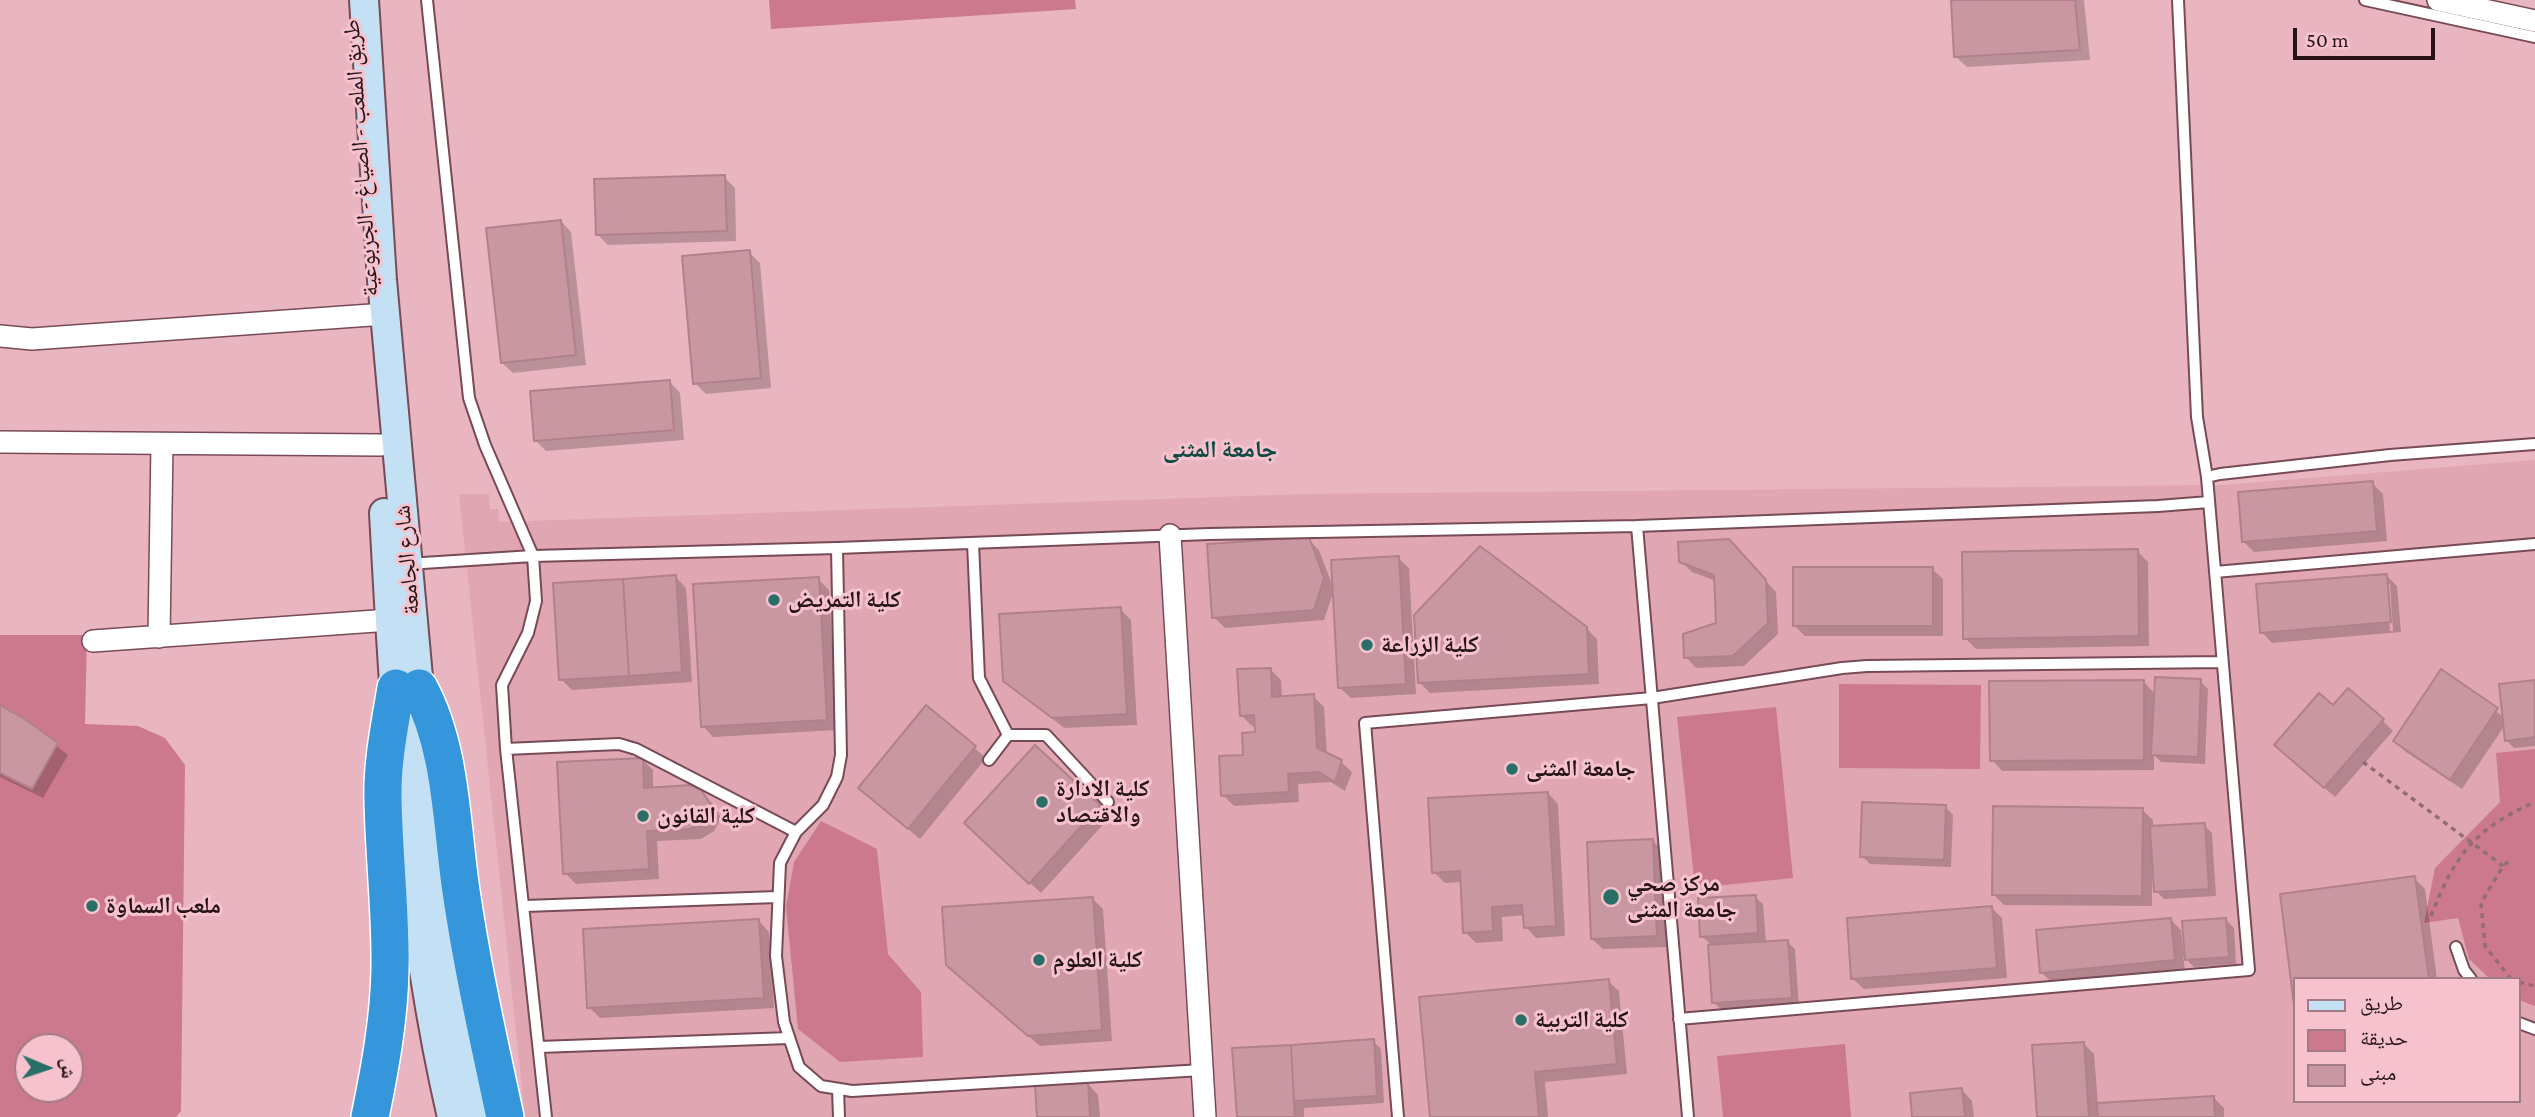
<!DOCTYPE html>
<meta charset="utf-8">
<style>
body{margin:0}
#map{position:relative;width:2535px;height:1117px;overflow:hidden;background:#e9b5c0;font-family:"Crimson Pro","Noto Naskh Arabic",serif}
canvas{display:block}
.legend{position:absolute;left:2293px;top:977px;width:228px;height:126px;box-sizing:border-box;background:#f6c2cd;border:2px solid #a27c85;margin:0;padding:9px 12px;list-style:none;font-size:21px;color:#251318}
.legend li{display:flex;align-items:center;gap:14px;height:35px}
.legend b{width:35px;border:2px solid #a27c85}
.north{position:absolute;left:14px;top:1033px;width:70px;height:70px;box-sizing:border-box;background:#f6c2cd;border:2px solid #a27c85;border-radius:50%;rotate:92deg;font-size:19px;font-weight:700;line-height:28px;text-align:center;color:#251318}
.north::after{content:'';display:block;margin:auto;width:24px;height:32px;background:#286f67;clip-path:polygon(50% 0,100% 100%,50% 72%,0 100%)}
.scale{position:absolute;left:2293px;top:28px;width:142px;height:32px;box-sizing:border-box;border:4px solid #251318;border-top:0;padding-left:9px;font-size:21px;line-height:24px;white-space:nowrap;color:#251318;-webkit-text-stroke:5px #f6c2cd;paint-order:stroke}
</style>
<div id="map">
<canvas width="2535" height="1117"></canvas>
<ul class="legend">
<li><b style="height:9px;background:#c3e0f4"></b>طريق</li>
<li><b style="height:19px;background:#cc798d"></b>حديقة</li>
<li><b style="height:19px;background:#c997a2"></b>مبنى</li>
</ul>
<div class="north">ش</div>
<div class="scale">50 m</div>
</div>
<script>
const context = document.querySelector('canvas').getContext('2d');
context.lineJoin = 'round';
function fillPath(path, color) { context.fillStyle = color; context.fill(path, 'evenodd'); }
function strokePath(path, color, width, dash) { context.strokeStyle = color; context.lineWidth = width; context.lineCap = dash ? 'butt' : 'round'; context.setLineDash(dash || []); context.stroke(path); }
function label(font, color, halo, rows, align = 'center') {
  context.font = font + ' "Crimson Pro","Noto Naskh Arabic",serif'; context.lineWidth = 6; context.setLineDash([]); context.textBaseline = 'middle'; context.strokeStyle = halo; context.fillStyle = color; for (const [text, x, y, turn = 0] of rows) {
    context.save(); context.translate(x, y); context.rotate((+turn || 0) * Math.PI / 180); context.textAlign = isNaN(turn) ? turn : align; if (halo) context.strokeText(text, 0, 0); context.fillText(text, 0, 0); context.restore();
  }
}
fillPath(new Path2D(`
 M2535,460V1117H525L459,494H489L490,509H498L499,522L1304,494L2222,485ZM2295,979H2519V1101H2295Z`), '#e0a7b3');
fillPath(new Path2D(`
 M769,0H1075L1076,9L771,29Z
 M0,635H87L85,724L138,726L165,738L185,765L181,1111L176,1117H0ZM28,1047H70V1089H28Z
 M1839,684L1981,685L1980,769L1839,768Z
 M1776,707L1793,878L1695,888L1677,717Z
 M2535,749V1006L2519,1000V979H2490L2469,959L2458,918L2424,923L2435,868L2500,802L2496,753Z
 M821,821L877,849L888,954L921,992L923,1057L840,1062L798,1029L786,907L794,862Z
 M1845,1044L1851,1117H1723L1717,1056Z`), '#cc798d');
fillPath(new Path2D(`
 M1953,0H2084L2090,60L1967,67L1956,57Z
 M724,177L735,188L736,241L608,245L597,234Z
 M561,221L571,232L586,365L513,373L502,363Z
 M749,252L760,263L771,388L706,394L695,383Z
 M670,382L680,393L684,440L546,451L535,440Z
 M2372,483L2383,494L2387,541L2254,552L2243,541Z
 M1308,539L1319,550L1333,587L1398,558L1409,568L1416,694L1351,698L1340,688L1334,590L1324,620L1225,628L1214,617Z
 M2137,551L2148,562L2149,646L1976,649L1965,638Z
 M1739,552L1776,592L1778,634L1744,666L1696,668L1686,657L1718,624L1716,581L1692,572L1681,561Z
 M1932,569L1943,579V636H1805L1794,625Z
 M2386,575L2397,586L2401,632L2272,643L2262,632ZM2386,584H2390L2393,631H2390Z
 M676,577L686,588L692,682L572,690L561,679Z
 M818,579L829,590L837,730L713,737L703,726Z
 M1120,609L1131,620L1137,725L1064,728L1004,680Z
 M1586,628L1597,639L1599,684L1430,693L1419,682Z
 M1270,669L1281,680L1282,698L1313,696L1324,707L1327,754L1341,762L1352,772L1345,791L1331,782L1298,784L1299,802L1234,806L1223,795L1257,734V726H1252L1241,715Z
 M2441,672L2504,717L2535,682V746L2514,748L2506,740L2505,725L2462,789L2406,752L2395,741Z
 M2143,681L2156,695L2200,681L2208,689L2205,764L2161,762L2154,755V770L2002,771L1992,760Z
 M0,707L22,719L68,755L43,798L0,777Z
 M927,707L986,758L920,839L871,798Z
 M2333,707L2382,720L2393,731L2335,797L2287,755Z
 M1035,748L1110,817L1041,893L977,834Z
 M642,759L653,770V789L700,791L712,803L721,818L714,831L701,839L657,841L659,879L576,884L565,873Z
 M1548,793L1558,804L1565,936L1536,938L1526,927L1525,915L1502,917L1503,941L1476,943L1465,932L1462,882L1445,883L1434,872Z
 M1945,807L1953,815L1951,867L1870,864L1862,856Z
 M2142,810L2153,820V828L2204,825L2212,833L2216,896L2164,899L2156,891L2155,873H2152V906L2004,905L1993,894Z
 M1653,841L1663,851L1667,947L1603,949L1592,939Z
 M2414,878L2425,889L2437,979H2295V999L2282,895Z
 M1755,897L1763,904L1766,943L1787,942L1795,949L1799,1006L1722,1010L1714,1003L1712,946L1702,936Z
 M1092,898L1103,909L1112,1041L1040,1046L958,975Z
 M1992,908L2002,918L2007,978L1864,989L1853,979Z
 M2170,919L2181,930L2183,950L2226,920L2234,928L2236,964L2194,967L2183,956L2185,970L2052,983L2041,972Z
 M759,921L769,932L774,1008L600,1018L589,1007Z
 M1608,981L1619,991L1627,1074L1545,1082L1548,1117H1432Z
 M1373,1041L1381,1049L1384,1103L1304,1108V1117H1238Z
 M2083,1043L2094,1054L2098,1105L2213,1097L2224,1108V1117H2038Z
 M1088,1084L1098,1095L1100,1117H1039Z
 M1962,1090L1972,1101L1974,1117H1913Z`), '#0003');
const building = new Path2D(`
 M1951,0H2075L2080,50L1954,57Z
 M725,175L727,231L596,235L594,179Z
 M561,220L576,355L501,363L486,228Z
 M750,250L761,378L693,384L682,256Z
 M670,380L674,430L534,441L530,391Z
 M2373,481L2377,531L2242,542L2238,492Z
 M1309,537L1324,578L1314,610L1212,618L1207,544Z
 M1729,539L1766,580L1768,623L1733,656L1684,658L1683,634L1716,623L1714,575L1679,562L1678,542Z
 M1480,546L1587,627L1589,674L1418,683L1414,615Z
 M2138,549L2139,636L1963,639L1962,552Z
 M1399,556L1406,684L1338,688L1331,560Z
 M1793,567H1933V626H1793Z
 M2387,574L2391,622L2260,633L2256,584Z
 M676,575L682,672L629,676L623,579Z
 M819,577L827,720L701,727L693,584Z
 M623,579L629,676L559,680L553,583Z
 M1121,607L1127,714L1052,718L1003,681L999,614Z
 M1271,668L1272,697L1314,694L1317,748L1342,760L1335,782L1319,772L1288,774L1289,792L1221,796L1219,756L1243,755L1242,733L1255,732L1254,715L1240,716L1237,669Z
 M2441,669L2498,708L2450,780L2393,741Z
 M2155,677L2201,679L2198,757L2151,755Z
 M2144,680V760L1990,761L1989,681Z
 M2535,680V737L2505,741L2499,684Z
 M2348,688L2384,719L2324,788L2274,745L2319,693L2333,705Z
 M0,705L23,718L58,743L32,789L0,773Z
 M926,705L976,746L908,829L858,788Z
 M1035,745L1100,805L1029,884L964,823Z
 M643,758L644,788L691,785L701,790L712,806L703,821L690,829L647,831L649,869L563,874L557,762Z
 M1548,792L1556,926L1524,928L1522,905L1492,907L1493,931L1463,933L1460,871L1432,873L1428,798Z
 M1862,802L1946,805L1944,860L1860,857Z
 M1993,806L2143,808L2142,896L1992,895Z
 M2205,823L2209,889L2154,892L2150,826Z
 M1653,839L1657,936L1591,939L1587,842Z
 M2415,876L2429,979H2295V1013L2280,894Z
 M1756,895L1758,933L1700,937L1698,898Z
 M1093,897L1102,1030L1028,1036L946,965L942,907Z
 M1992,906L1997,968L1851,979L1847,918Z
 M2171,918L2175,960L2040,973L2036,930Z
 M2226,918L2229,957L2185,960L2182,921Z
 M759,919L764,998L587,1008L583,929Z
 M1788,940L1792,998L1712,1003L1708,945Z
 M1609,979L1617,1064L1535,1072L1539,1117H1430L1419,997Z
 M1374,1039L1377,1096L1294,1101L1291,1045Z
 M2084,1042L2089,1117H2037L2032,1045Z
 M1291,1045L1295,1117H1237L1232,1048Z
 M1088,1082L1090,1117H1037L1035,1086Z
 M1962,1088L1965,1117H1912L1910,1093Z
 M2214,1096L2215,1117H2098L2097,1103Z`);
fillPath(building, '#c997a2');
strokePath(building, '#b1818b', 2);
const lane = new Path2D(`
 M427,0L469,398L485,445L533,556L536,601L528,633L502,685L506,749L546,1117
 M2365,0L2535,37
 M2207,477L2220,474L2390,455L2535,444
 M1637,526L1688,1117
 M973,543L979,678L1008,735
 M837,548L841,755L837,777L823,805L796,832L780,863L776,956L784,1022L799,1067L821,1086L852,1091L1202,1070
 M407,564L533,556L837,548L1209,534L1637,526L2158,506L2209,502
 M2215,572L2535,544
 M506,749L619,744L636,749L796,832
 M989,760L1008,735H1046L1108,802
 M525,906L777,897
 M2456,947L2464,970L2471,979
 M1679,1019L2249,970L2207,477L2197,417L2178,0
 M2519,1023L2535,1029
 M539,1047L789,1038
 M838,1089L839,1117
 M1398,1117L1365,723L1652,698L1842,668L1867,666L2222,662`);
const street = new Path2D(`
 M2438,0L2535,21
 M0,336L32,339L371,315
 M0,442L381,445
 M1170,535L1205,1117
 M159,637L162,444
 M93,641L404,619`);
const secondary = new Path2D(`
 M364,0L382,280L419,688L435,907L445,974L474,1117
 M384,513C395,715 406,919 452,1117`);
const highway = new Path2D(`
 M419,688C452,749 451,824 461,891C472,967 489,1042 505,1117
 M370,1117C380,1068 389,1020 390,970C391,913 384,856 383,799C382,762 390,725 396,688`);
strokePath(lane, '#774b55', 14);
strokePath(street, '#774b55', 24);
strokePath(secondary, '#774b55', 32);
strokePath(highway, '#fff', 40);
strokePath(new Path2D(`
 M2363,762L2503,866
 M2431,916C2455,855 2474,829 2535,802
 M2511,979L2485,946L2481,903L2503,866L2512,859
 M2519,982L2535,986`), '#926d75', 3.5, [5, 5]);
strokePath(lane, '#fff', 10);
strokePath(street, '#fff', 21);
strokePath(secondary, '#c3e0f4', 28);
strokePath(highway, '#3696db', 37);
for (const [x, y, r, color] of [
 [774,600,7,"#286f67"],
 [1367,645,7,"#286f67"],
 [1512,769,7,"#286f67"],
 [1042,802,7,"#286f67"],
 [643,816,7,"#286f67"],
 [1611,897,9,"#286f67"],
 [92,906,7,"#286f67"],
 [1039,960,7,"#286f67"],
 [1521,1020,7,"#286f67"]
]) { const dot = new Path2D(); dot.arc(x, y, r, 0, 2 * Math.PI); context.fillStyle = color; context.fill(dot); strokePath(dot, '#f6c2cd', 2.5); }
label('23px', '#251318', '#f6c2cd', [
 ["طريق الملعب - الصياغ - الجربوعية",361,158,-94],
 ["شارع الجامعة",407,560,-95]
]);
label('bold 23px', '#251318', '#f6c2cd', [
 ["كلية التمريض",788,600],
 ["كلية الزراعة",1381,645],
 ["جامعة المثنى",1526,769],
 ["كلية الادارة",1056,789],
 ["والاقتصاد",1056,815],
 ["كلية القانون",657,816],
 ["مركز صحي",1627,884],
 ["جامعة المثنى",1627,910],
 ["ملعب السماوة",106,906],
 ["كلية العلوم",1053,960],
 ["كلية التربية",1535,1020]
], 'left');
label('bold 24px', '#0c4943', '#f6c2cd', [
 ["جامعة المثنى",1220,450]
]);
</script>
